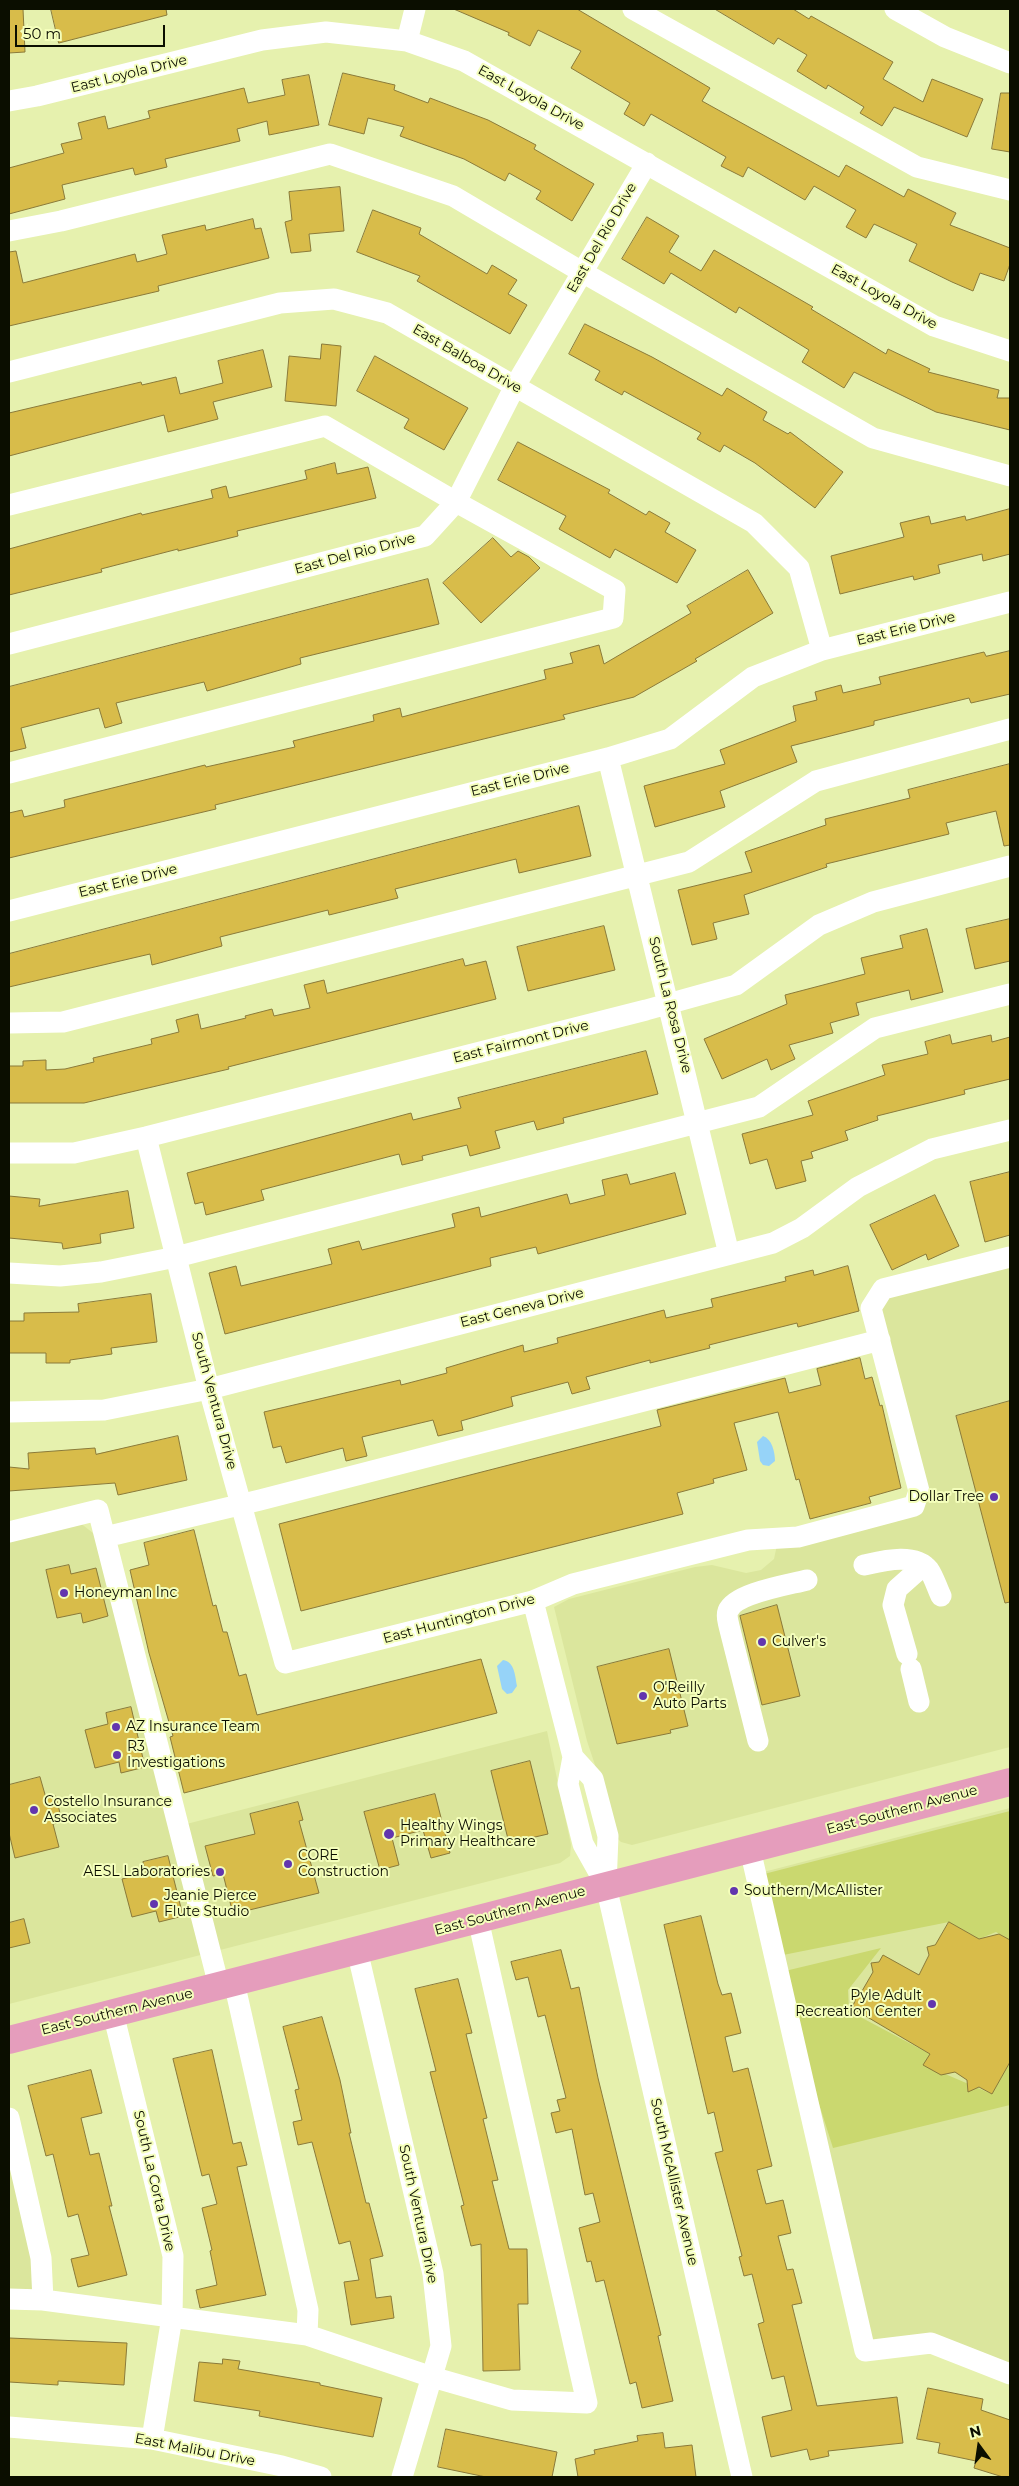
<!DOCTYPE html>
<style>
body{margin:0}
#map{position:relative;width:1019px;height:2486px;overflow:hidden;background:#e6f1ae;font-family:Montserrat,sans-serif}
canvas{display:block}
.frame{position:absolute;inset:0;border:10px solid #0b0e00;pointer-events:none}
.north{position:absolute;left:954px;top:2421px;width:50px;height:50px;-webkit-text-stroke:4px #f4febb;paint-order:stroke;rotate:346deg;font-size:14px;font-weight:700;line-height:20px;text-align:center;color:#0b0e00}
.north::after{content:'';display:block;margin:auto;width:18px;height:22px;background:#0b0e00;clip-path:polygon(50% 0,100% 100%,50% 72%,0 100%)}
.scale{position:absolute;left:15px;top:25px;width:150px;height:22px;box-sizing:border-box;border:2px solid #0b0e00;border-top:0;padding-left:6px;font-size:15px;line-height:18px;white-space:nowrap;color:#0b0e00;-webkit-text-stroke:4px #f4febb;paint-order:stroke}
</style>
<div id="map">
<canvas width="1019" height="2486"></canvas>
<div class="frame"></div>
<div class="north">N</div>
<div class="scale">50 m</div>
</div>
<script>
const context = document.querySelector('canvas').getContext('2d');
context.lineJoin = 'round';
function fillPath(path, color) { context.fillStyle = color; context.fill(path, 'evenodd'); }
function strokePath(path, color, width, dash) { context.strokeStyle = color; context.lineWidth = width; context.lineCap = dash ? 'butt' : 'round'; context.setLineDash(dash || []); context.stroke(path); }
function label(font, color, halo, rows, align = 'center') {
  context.font = font + ' Montserrat,sans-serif'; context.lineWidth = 4; context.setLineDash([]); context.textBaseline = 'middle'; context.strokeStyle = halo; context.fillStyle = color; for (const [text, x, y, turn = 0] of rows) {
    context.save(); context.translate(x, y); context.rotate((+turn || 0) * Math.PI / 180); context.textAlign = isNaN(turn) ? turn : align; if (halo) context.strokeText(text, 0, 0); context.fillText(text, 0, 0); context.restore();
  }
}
fillPath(new Path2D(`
 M1010,1257V1747L632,1845L621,1842L614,1835L599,1777L587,1741L554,1607L569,1599L695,1567L712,1565L746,1573L761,1570L774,1559L778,1540L914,1506L880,1340L883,1289Z
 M79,1522L98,1537L171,1828L547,1731L571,1845L570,1856L560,1863L9,2004V1541Z
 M1010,1808V2374L931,2343L865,2351L756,1874Z
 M9,2118L43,2300L9,2299Z`), '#dbe69d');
fillPath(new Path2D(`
 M1010,1811V1940L996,1932L979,1939L949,1922L783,1955L764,1874Z
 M881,1948L848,1990L849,2011L930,2054L924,2065L992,2094L1010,2062V2105L833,2148L813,2085L785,1971Z`), '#cad86f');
fillPath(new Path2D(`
 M763,1436C772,1439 775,1452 775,1461L769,1466L763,1465L760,1461L757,1442Z
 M503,1660C515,1662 515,1676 517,1686L512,1693L507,1694L502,1689L497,1666Z`), '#96d3f8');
const building = new Path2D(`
 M9,9H23L25,52L9,53Z
 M51,9H166L167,15L59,43Z
 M454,9H577L710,88L702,101L839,177L846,165L904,197L908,189L956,213L950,225L1010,248V264L1004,281L980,273L973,291L952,282L909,261L917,244L874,224L866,238L846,227L856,210L814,186L805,200L748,167L743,177L721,166L726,157L651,114L644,126L624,114L630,103L571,68L581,51L538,30L530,46L508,35L509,33Z
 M715,9H793L809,19L811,16L893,62L883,79L923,102L932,79L983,99L967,137L894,107L882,126L860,113L864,107L828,85L826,89L797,71L807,55L778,38L774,44Z
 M343,73L395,85L394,90L428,103L430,98L488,120L536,145L534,149L594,184L572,221L536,199L541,191L509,173L505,181L464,159L400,136L404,127L368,118L364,134L329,125Z
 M309,75L319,125L269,135L267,121L237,129L240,141L165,159L167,167L135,175L133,168L62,185L65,199L9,214V168L64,153L61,144L82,139L78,123L105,116L108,129L150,118L148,111L244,88L248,103L285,95L282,80Z
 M1001,93H1010V152L992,149Z
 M340,187L344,231L309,234L311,251L291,253L285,222L292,220L289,192Z
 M373,210L421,228L419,234L487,274L492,265L517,280L508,294L527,305L510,334L417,281L420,276L357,252Z
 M647,217L679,236L669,252L701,271L714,250L813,307L811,309L886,354L888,349L930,369L928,372L999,390L997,398H1010V430L936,412L854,372L844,388L802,362L809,350L739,307L736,313L671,273L664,284L622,259Z
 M253,219L255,229L261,228L269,258L158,286L159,291L9,326V252L16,251L23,283L135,254L137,262L167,254L162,235L205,225L206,230Z
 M585,324L652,357L722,396L727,388L767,412L763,420L788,434L790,432L843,472L815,508L755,463L724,445L720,452L697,439L701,433L624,391L622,395L595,380L600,371L569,354Z
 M322,344L341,346L336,406L285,401L289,356L320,359Z
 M263,350L272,387L213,402L218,419L168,432L164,415L9,456V413L141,382L142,385L176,377L180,394L223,383L218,361Z
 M375,356L468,408L444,450L404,428L409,419L357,391Z
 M518,442L610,490L608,493L646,515L649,511L670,523L665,532L696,550L677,583L615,549L610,558L559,529L566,516L498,480Z
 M335,463L337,474L368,467L376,498L237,531L238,536L178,551V549L101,569L102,572L9,595V549L141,513L142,515L213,498L211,490L226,486L229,498L307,479L305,471Z
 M1010,509V554L983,561L982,554L938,565L940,573L914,580L913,576L840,594L831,556L904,537L900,523L929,516L931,524L965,516L966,520Z
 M493,538L511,557L518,551L529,557L540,568L481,623L443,583Z
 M748,570L773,613L695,659L697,661L634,697L563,715L565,719L215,805L216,809L9,858V813L22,810L24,817L65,807L64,800L205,765L206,767L295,747L293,741L374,721L373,715L400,708L402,717L546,679L544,670L573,663L570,653L599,645L604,664L691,613L687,606Z
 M428,579L439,624L300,658L301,664L207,691L204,682L116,703L122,723L105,728L99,708L21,728L26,748L9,752V687Z
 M1010,651V694L971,703L969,698L874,721V725L791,746L797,762L720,791L725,807L655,827L644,786L725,764L720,750L796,721L793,706L817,700L815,692L841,685L843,693L881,684L879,677L984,652L986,656Z
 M1010,764V845L1004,846L996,811L946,823L949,834L826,864L827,867L744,895L749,914L713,923L717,939L692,945L678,890L752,872L745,852L826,825L825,819L910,798L908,790Z
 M579,806L591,856L519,873L516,859L395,889L398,898L329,915L328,910L220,937L222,946L152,965L150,954L9,987V954Z
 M1010,919V961L975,969L966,929Z
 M604,926L615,970L528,991L517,947Z
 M927,929L943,992L911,1000L909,990L856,1003L859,1015L830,1023L833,1033L789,1045L795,1059L771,1070L767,1059L722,1079L704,1039L787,1004L785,995L865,974L861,958L903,948L900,936Z
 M463,959L465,966L486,961L496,999L228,1067L229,1069L84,1103H9V1066H23V1061L46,1060V1070L65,1069L94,1062L93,1058L152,1044L151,1039L179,1032L176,1020L198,1014L201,1029L246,1018L245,1016L272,1009L274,1016L310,1008L304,985L324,980L327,993Z
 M950,1035L952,1044L991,1035L992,1042L1010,1037V1079L964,1090L965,1094L877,1116L878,1120L845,1131L848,1140L811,1152L813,1158L801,1161L806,1181L776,1189L767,1159L750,1164L742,1134L813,1115L808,1101L885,1075L882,1065L928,1054L925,1042Z
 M646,1051L658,1094L563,1118L564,1123L537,1130L534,1121L495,1131L500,1148L470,1156L467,1145L422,1156L423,1160L402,1165L399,1154L261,1190L264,1200L206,1215L203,1202L195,1204L187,1173L411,1113L413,1120L461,1108L458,1098Z
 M1010,1172V1235L985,1242L970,1182Z
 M675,1173L686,1214L538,1254L536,1247L490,1258L491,1266L225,1334L209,1273L236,1266L241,1286L332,1264L328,1249L359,1241L362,1250L455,1227L452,1214L479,1207L481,1217L567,1194L570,1204L605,1195L602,1180L627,1174L630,1184Z
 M128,1191L134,1228L100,1234L101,1243L63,1249L62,1243L9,1238V1196L40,1199L39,1206Z
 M935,1195L959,1246L928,1260L926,1254L892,1270L870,1225Z
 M848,1266L859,1311L798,1327L797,1323L709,1345L710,1348L650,1363V1360L586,1377L590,1389L572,1394L568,1382L511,1397L513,1406L461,1421L463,1430L438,1436L433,1420L362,1437L367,1456L346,1461L343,1448L286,1463L281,1446L273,1448L264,1412L400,1380L401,1385L447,1373L446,1368L523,1345L524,1352L558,1343L557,1338L664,1310L666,1318L713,1307L711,1299L786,1281L785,1277L813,1270L814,1275Z
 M151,1294L157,1342L111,1348L112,1354L70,1360V1363H46V1353H9V1321H24V1313L79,1312L78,1304Z
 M860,1358L865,1379L872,1377L880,1406L882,1405L901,1488L869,1497L871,1503L810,1519L799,1479L796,1480L778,1412L734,1423L747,1470L713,1479L714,1483L677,1493L683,1514L301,1611L279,1524L661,1426L657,1410L785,1378L789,1393L821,1385L817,1369Z
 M1010,1401V1602L1005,1603L956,1416Z
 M178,1436L187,1480L118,1495L115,1483L9,1491V1467L29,1469L28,1453L95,1448L96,1454Z
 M194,1530L213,1606L216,1605L223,1632H227L239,1676L246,1674L257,1715L481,1659L497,1713L184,1793L170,1737L173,1736L149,1653L130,1570L149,1565L144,1543Z
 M69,1565L71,1574L96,1568L108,1616L83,1623L81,1613L57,1618L46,1570Z
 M777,1605L800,1696L762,1705L740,1616Z
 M669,1649L688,1726L670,1730L671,1733L617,1744L597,1667Z
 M131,1707L145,1767L121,1773L119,1762L95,1768L85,1730L108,1724L106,1713Z
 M530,1761L548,1834L509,1843L491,1771Z
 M40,1777L46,1798L56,1796L62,1822L53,1824L59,1847L15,1858L9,1833V1785Z
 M435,1794L450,1853L431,1858L423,1830L392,1838L399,1865L380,1870L364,1812Z
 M298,1802L303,1820L299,1821L319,1893L233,1914L223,1874L213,1876L205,1846L255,1834L250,1814Z
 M168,1856L183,1916L159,1922L156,1911L132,1917L122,1879L146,1873L143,1862Z
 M701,1916L718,1984L722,1995L731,1993L741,2033L725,2037L733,2072L748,2068L772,2166L757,2170L766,2204L783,2200L791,2233L778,2236L787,2270L793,2269L802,2303L792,2305L817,2406L897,2397L903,2443L828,2451L829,2456L810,2460L807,2449L771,2457L762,2417L792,2410L784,2376L772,2379L758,2324L764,2322L752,2274L744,2276L739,2257L742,2256L715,2153L723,2151L714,2112L708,2114L664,1925Z
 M24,1919L30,1943L9,1948V1923Z
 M949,1922L979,1939L999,1934L1010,1940V2062L992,2094L979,2087L968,2092L967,2080L955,2072L941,2075L923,2065L930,2054L852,2008L855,2001L854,1992L862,1991L873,1972L871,1963L879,1962L883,1955L919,1975L929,1955L927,1947L935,1945Z
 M561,1950L571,1989L579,1987L598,2078L661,2335L658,2336L673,2401L642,2408L636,2382L630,2384L604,2280L596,2282L591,2261L587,2262L579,2228L600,2222L593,2193L585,2195L572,2129L556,2133L551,2113L560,2111L557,2100L566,2098L545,2015L538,2017L528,1977L516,1980L511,1962Z
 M458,1979L472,2033L466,2034L487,2118L483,2119L498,2180L492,2181L509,2249H527L528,2304H518L520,2370L483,2371L481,2244L471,2246L461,2206L464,2205L430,2072L436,2071L415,1989Z
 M322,2017L340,2080L351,2133H349L366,2203H369L383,2256L370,2259L376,2298L391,2296L394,2318L351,2325L344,2282L359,2280L350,2241L339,2244L312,2142L298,2145L293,2122L302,2120L295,2090L299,2089L283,2027Z
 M212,2050L233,2144L241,2142L247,2165L237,2167L266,2295L200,2308L196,2290L217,2285L210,2251L212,2250L202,2208L217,2204L209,2174L202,2176L173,2059Z
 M91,2070L102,2113L81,2118L90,2155L99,2153L112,2206H109L127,2275L78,2287L71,2259L89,2255L78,2214L68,2217L53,2154L46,2156L28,2086Z
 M9,2338L127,2343L124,2385L58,2381V2385L9,2382Z
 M223,2359L240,2361L238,2369L320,2383V2385L382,2398L373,2437L259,2416L260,2411L194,2401L199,2362L222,2364Z
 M928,2388L983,2399L981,2410L1010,2420V2477H1003L974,2468L976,2461L938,2453L940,2443L917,2439Z
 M446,2429L557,2452L552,2477H486L438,2467Z
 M663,2433L665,2448L692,2445L696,2477H578L575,2459L595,2454L594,2450L638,2441L637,2436Z`);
fillPath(building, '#d8bc4a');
strokePath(building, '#8a7a3a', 1);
strokePath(new Path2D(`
 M633,9L917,167L1010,190
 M895,9L945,37L1010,63
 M407,41L415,9
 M9,101L37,96L262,40L326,32L407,41L464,61L934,326L1010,351
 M9,231L61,221L330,154L453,196L582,272L873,438L1010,476
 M9,372L280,303L334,299L387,313L754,523L799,568L822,650
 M9,505L325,426L456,502L615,590L613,618L9,773
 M9,644L425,536L456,502L515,386L647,163
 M608,758L729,1254
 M9,911L608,758L670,739L753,677L822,650L1010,602
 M9,1023L63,1022L689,862L816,781L1010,729
 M146,1137L209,1389L285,1663L533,1601L573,1584L748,1540L798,1537L914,1506L919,1491L871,1308L883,1289L1010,1257
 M9,1153H74L146,1137L646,1010L736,985L819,925L873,902L1010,866
 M9,1273L60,1276L101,1272L176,1257L759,1107L875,1028L1010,994
 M9,1412L104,1410L209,1389L773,1243L802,1228L858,1187L932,1149L1010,1130
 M9,1532L98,1510L219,1986
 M105,1537L260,1500L880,1340
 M864,1565C882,1561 915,1552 929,1570C934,1577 937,1588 941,1596
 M533,1601L573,1757L568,1784L583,1844L606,1885
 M907,1654L893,1605L897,1589L924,1565
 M911,1669L919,1702
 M758,1741L729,1626C728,1621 726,1616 728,1611C735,1593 788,1585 807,1580
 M573,1757L593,1779L608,1836L606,1886L742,2477
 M750,1849L865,2351L931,2343L1010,2374
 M357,1950L433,2274L441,2346L402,2477
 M234,1982L308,2310L307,2335
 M113,2013L173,2256L172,2317L152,2439
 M9,2118L41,2258L43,2300
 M9,2299L43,2300L307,2335L432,2377L512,2400L587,2403L478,1919
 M9,2427L152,2439L282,2466L321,2477`), '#fff', 21);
strokePath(new Path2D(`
 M9,2040L1010,1782`), '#e59dbc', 28);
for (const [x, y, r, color] of [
 [994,1497,5,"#6236ae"],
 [64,1593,5,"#6236ae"],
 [762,1642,5,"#6236ae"],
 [643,1696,5,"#6236ae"],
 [116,1727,5,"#6236ae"],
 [117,1755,5,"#6236ae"],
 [34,1810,5,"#6236ae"],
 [389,1834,6,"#6236ae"],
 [288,1864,5,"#6236ae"],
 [220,1872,5,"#6236ae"],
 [734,1891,5,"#6236ae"],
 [154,1904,5,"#6236ae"],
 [932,2004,5,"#6236ae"]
]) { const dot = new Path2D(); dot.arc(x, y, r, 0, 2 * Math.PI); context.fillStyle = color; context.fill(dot); strokePath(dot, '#f4febb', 2); }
label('14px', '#0b0e00', '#f4febb', [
 ["East Loyola Drive",129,74,-14],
 ["East Loyola Drive",531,98,29],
 ["East Del Rio Drive",602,238,-60],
 ["East Loyola Drive",884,297,29],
 ["East Balboa Drive",467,359,30],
 ["East Del Rio Drive",355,554,-15],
 ["East Erie Drive",906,629,-14],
 ["East Erie Drive",520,780,-14],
 ["East Erie Drive",128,881,-14],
 ["South La Rosa Drive",670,1005,76],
 ["East Fairmont Drive",521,1042,-14],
 ["East Geneva Drive",522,1308,-14],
 ["South Ventura Drive",214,1401,75],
 ["East Huntington Drive",459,1619,-15],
 ["East Southern Avenue",902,1810,-15],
 ["East Southern Avenue",510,1911,-15],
 ["East Southern Avenue",117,2012,-14],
 ["South La Corta Drive",154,2181,77],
 ["South McAllister Avenue",674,2182,77],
 ["South Ventura Drive",418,2214,78],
 ["East Malibu Drive",195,2450,11]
]);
label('14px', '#0b0e00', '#f4febb', [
 ["Dollar Tree",984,1497,"right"],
 ["Honeyman Inc",74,1593],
 ["Culver's",772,1642],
 ["O'Reilly",653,1688],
 ["Auto Parts",653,1704],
 ["AZ Insurance Team",126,1727],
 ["R3",127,1747],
 ["Investigations",127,1763],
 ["Costello Insurance",44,1802],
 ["Associates",44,1818],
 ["Healthy Wings",400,1826],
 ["Primary Healthcare",400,1842],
 ["CORE",298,1856],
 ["Construction",298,1872],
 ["AESL Laboratories",210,1872,"right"],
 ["Southern/McAllister",744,1891],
 ["Jeanie Pierce",164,1896],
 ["Flute Studio",164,1912],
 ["Pyle Adult",922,1996,"right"],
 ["Recreation Center",922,2012,"right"]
], 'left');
</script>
